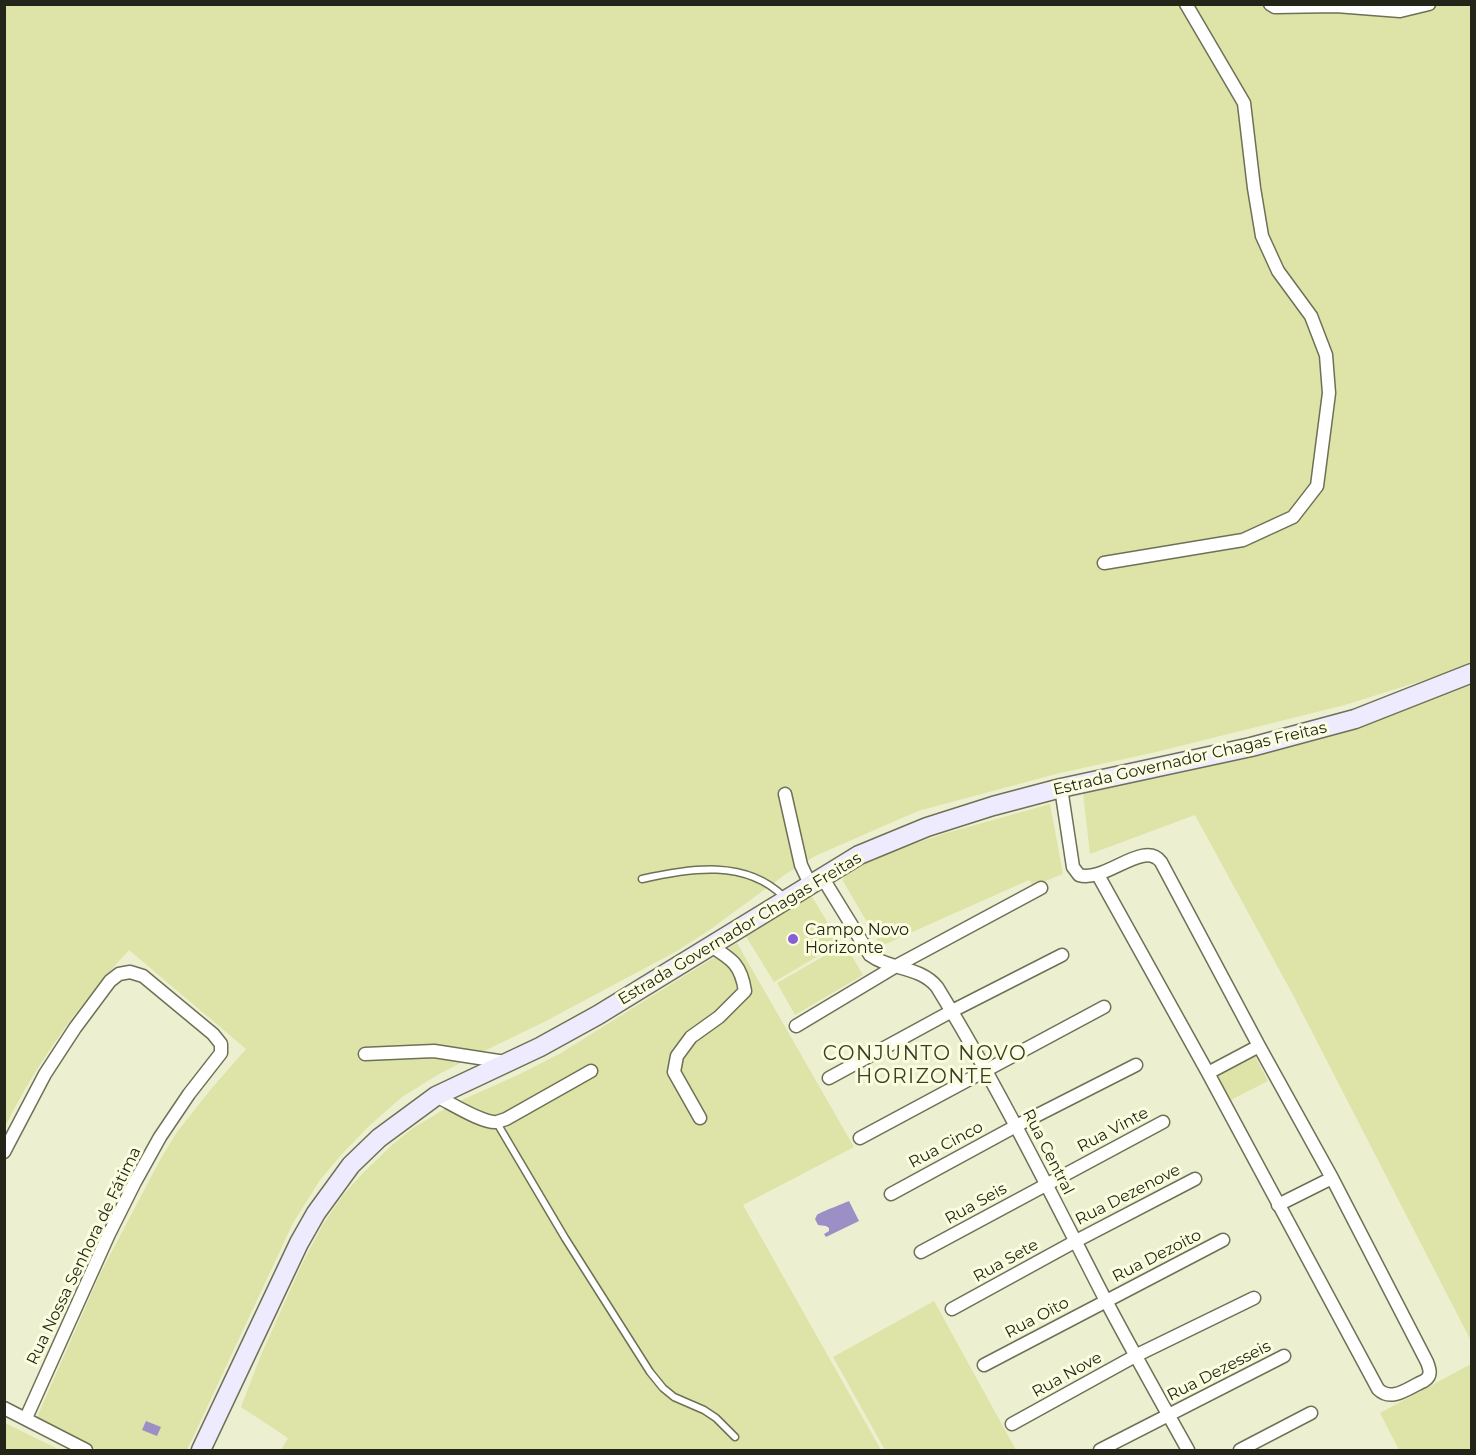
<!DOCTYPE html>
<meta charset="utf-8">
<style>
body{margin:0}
#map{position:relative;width:1476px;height:1455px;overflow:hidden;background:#ecf0d1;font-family:Montserrat,sans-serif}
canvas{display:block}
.frame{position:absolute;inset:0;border:6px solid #242519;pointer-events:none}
</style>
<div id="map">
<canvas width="1476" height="1455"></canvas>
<div class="frame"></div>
</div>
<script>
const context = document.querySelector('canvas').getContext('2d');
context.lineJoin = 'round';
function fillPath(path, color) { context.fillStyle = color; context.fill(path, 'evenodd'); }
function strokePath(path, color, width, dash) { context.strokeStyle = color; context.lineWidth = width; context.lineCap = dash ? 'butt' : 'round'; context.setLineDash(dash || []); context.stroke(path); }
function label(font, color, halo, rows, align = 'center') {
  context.font = font + ' Montserrat,sans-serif'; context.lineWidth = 6; context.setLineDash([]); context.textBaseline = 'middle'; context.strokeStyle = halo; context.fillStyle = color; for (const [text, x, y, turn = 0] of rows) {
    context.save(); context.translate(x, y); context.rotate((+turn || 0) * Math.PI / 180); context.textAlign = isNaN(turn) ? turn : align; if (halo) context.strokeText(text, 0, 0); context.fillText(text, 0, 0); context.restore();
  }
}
fillPath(new Path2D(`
 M5,5H1471V662L1434,677L1345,705L1156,752L1060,773L918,811L815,856L786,874L708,931L677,951L544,1022L480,1053L439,1074L402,1097L369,1126L342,1154L320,1180L293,1223L187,1450H98L37,1417L101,1272L160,1160L177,1132L211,1089L246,1049L129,950C80,1003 37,1062 5,1127Z
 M1471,680V1341L1293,995L1195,815L1090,854L1083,793L1162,774Z
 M1050,804L1063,874L1033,886L1029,880L881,946L843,881C844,872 855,867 862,862L943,834Z
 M811,895L840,943L774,982L745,935Z
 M737,943L854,1147L743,1205L881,1450H281L288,1438L241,1407L261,1355L301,1266L322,1226L343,1195L363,1173L392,1145L413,1128L453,1104L520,1074L561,1053Z
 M845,944L863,975L795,1015L777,983Z
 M1255,1056L1268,1081L1229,1101L1216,1077Z
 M934,1301L1016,1450H885L833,1357Z
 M1471,1364V1450H1399L1380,1413Z
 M4,1423H5L60,1450H5Z`), '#dee3a8');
fillPath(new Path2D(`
 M849,1201L859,1221L826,1237L824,1234L829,1231V1228L826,1226L818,1225L815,1219C816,1218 816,1216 817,1215C818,1213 845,1203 849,1201Z
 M146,1421L161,1427L157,1436L142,1430Z`), '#9c8fc5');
const lane = new Path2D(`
 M642,879C690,868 746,859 784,897
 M497,1123L565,1238L650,1372L663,1388L674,1397L704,1410L716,1418L735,1437`);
const street = new Path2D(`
 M1270,4L1275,7L1336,6L1400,11L1429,4
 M1104,563L1243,540L1293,517L1317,486L1329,393L1326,355L1311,316L1278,271L1262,236L1254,188L1244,103L1186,4
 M1061,788L1073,867L1079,875C1105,883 1144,839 1161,862L1259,1046L1332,1178L1427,1362C1430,1370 1432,1376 1424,1381C1409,1387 1392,1403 1378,1389L1208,1073L1098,875
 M785,794L801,865L810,884
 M822,877L870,955C890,970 920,966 937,987C999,1088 1051,1194 1105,1299C1132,1350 1160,1400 1188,1450
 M796,1026L896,966L1041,888
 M365,1054L434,1051L505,1062
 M1208,1073L1259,1046
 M829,1078L952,1011L1062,955
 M436,1096C449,1102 483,1124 497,1122C500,1121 503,1120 506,1119L591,1071
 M700,1118L674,1072L677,1056L691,1037L719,1017L745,991C741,965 733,960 711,946
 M860,1138L1104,1007
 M4,1152L45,1074L75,1028L110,981L119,974L130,972L143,976L213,1034L221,1044V1053L189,1094L160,1137L135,1182L109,1234L26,1418
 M891,1194L1016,1126L1136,1065
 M1278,1205L1332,1178
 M921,1252L1163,1122
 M952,1309L1076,1241L1195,1179
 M984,1365L1223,1240
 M4,1408L86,1450
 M1012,1424L1137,1355L1254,1298
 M1100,1450L1284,1356
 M1240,1450L1311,1413`);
const secondary = new Path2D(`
 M201,1450L299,1243L316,1213L351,1165L379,1138L436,1096L540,1047L598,1015L859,855L927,827L993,806L1061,788L1251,747L1355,719L1472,673`);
strokePath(lane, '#6e7155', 9);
strokePath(street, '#6e7155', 15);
strokePath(secondary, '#6e7155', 21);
strokePath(lane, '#fff', 6);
strokePath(street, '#fff', 12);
strokePath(secondary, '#efebfe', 18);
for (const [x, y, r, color] of [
 [793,939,6,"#865ed8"]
]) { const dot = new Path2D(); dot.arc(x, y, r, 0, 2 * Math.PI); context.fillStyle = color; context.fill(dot); strokePath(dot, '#fafdde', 2); }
label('16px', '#242519', '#fafdde', [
 ["Estrada Governador Chagas Freitas",1190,759,-13],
 ["Estrada Governador Chagas Freitas",740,929,-31],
 ["Rua Vinte",1113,1130,-28],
 ["Rua Cinco",946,1145,-28],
 ["Rua Central",1048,1152,63],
 ["Rua Dezenove",1128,1195,-27],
 ["Rua Seis",976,1204,-29],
 ["Rua Nossa Senhora de Fátima",84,1256,-64],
 ["Rua Dezoito",1157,1256,-27],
 ["Rua Sete",1006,1261,-29],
 ["Rua Oito",1037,1318,-28],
 ["Rua Dezesseis",1219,1371,-27],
 ["Rua Nove",1067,1375,-29]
]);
label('16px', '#242519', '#fafdde', [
 ["Campo Novo",805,930],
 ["Horizonte",805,948]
], 'left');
context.letterSpacing = '1.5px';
label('20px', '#3b3d24', '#fafdde', [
 ["CONJUNTO NOVO",925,1054],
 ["HORIZONTE",925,1077]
]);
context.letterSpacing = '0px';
</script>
